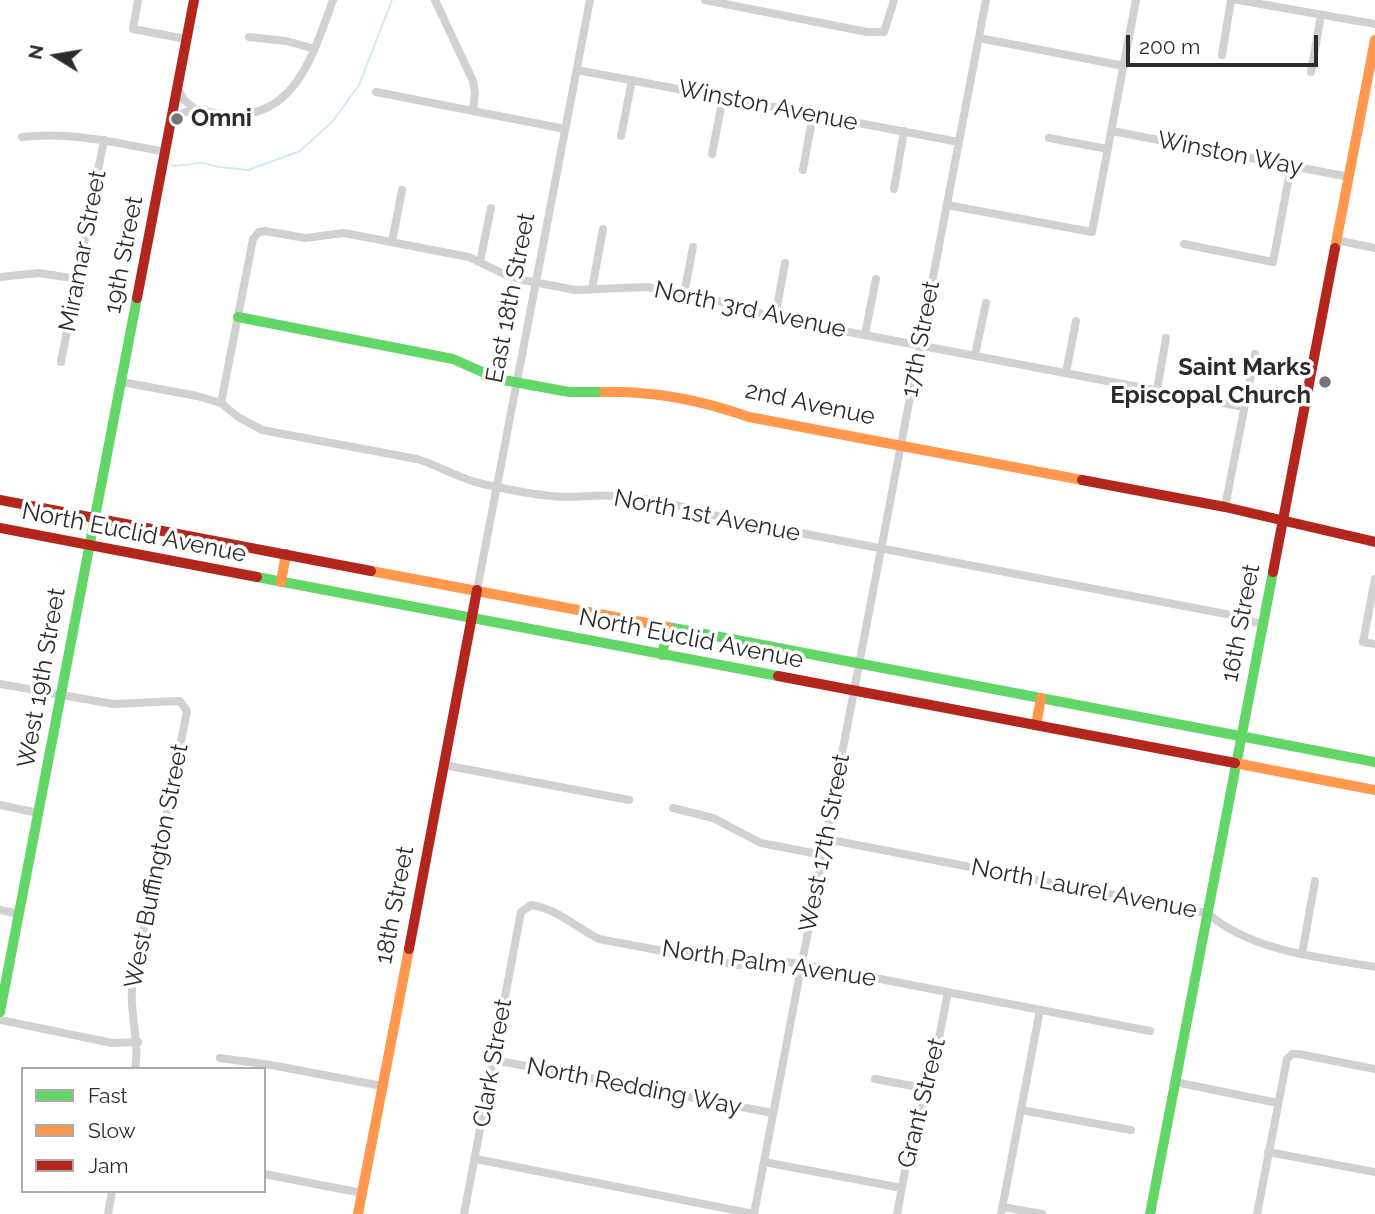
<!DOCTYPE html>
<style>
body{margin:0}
#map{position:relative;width:1375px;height:1214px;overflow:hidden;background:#fff;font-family:Raleway,sans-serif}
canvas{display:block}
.legend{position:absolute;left:21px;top:1067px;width:245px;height:126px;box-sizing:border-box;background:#fff;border:2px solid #ababab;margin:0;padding:9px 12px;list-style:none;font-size:21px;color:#2c2c2c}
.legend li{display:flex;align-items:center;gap:14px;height:35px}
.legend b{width:35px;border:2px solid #ababab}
.north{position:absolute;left:21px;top:21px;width:70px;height:70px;-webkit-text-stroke:5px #fff;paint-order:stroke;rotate:281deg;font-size:19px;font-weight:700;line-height:28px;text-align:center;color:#2c2c2c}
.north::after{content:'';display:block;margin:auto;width:24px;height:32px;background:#2c2c2c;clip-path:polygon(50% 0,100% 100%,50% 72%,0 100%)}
.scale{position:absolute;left:1126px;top:35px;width:192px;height:32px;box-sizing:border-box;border:4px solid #2c2c2c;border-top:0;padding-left:9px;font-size:21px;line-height:24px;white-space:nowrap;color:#2c2c2c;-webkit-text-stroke:5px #fff;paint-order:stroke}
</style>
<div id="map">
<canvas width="1375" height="1214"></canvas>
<ul class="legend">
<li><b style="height:9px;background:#63d668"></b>Fast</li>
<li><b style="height:9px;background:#ff974d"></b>Slow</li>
<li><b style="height:9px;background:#b3261e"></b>Jam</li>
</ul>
<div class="north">N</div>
<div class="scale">200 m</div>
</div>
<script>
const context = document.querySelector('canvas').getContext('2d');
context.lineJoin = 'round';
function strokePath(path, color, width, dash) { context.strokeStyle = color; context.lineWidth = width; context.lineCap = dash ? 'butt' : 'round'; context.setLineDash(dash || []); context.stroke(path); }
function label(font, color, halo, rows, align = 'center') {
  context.font = font + ' Raleway,sans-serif'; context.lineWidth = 7; context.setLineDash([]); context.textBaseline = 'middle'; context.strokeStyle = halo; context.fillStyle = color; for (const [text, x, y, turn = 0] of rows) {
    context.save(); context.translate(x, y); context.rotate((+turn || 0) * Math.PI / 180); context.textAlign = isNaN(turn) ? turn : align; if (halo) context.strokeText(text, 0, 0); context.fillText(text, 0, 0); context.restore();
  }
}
strokePath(new Path2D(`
 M172,166L202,163L219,167L248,170L300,151L333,121L359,85L392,0`), '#d4e9f2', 2);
strokePath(new Path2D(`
 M138,0L133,29L186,39
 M435,0L473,81L475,93L473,110
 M705,0L867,32H884L894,0
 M1238,0L1375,24
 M249,37L286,41L315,49
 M979,38L1124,66
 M1222,55L1231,0
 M577,70L959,142
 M1311,72L1321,15
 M177,87L184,100L195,109
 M376,92L565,129
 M171,122C187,105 200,111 221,114C295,124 313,54 333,0
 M1112,131L1349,177
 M621,136L632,80
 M22,137C71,131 117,143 165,152
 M1049,138L1108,149
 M712,154L723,97
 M803,170L813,114
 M894,189L904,131
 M947,205L1092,232L1136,0
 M1336,240L1375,248
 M392,242L402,190
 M1184,244L1273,262L1291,166
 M480,262L491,208
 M0,277L39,273L78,279
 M592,289L603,229
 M684,294L693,247
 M775,318L785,263
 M865,334L876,279
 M975,355L986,303
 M61,362L104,140
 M1066,373L1076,321
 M122,382L197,396L221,403L238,417L262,430L417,459C440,466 460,479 483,484C505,489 529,494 552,496C573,499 595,494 616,496C656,498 694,510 732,520L1226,614L1261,624
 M1157,390L1166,338
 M221,403L253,239L259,232L265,231L305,238L344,233L469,257L506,275L523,280L575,290L647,287L733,304L775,318L1244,407
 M1225,507L1255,354
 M1375,579L1363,642L1375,644
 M477,590L590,0
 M0,684L113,704L180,701L187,711L132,989C130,1017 140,1041 135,1069
 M444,765L629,800
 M0,805L38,813
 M673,808L713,818L761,843L823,855
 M826,839L1207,913C1253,952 1318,957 1375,967
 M0,910L19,914
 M1302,954L1315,881
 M0,1020L112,1043L138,1042
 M220,1058L271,1065L382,1086
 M494,1060L773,1113
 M875,1079L929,1089
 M1175,1082L1278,1103
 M1021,1110L1131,1130
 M1268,1152L1375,1172
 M476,1159L754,1214L986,0
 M764,1162L902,1188
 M264,1174L362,1193
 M1003,1207L1042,1214
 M108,1214L112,1191
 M464,1214L521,912L531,905C558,909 575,927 599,939L737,965L786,962L802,964L1150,1031
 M897,1214L912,1133L929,1089L948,992
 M1001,1214L1040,1010
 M1257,1214L1287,1059L1292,1054H1299L1375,1069`), '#d1d1d1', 8);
strokePath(new Path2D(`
 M238,317L453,359L498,379L569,392H604
 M257,577L778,676
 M668,627L1240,736
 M662,655L668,627
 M1240,736L1375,762
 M0,1012L137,298
 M1150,1214L1273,572`), '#63d668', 10);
strokePath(new Path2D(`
 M1335,248L1375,40
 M604,392C656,391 700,400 749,417L1082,480
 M371,571L668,627
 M281,582L286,554
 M1036,725L1041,698
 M1235,763L1375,790
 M358,1214L409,949`), '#ff974d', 10);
strokePath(new Path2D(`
 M137,298L194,0
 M1082,480L1225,507L1375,542
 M0,500L371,571
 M0,528L257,577
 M1273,572L1335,248
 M778,676L1235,763
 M409,949L477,590`), '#b3261e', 10);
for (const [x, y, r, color] of [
 [177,119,7,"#767676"],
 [1325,382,7,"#767676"]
]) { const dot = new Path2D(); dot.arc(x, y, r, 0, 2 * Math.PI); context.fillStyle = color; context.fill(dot); strokePath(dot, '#fff', 2.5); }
label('24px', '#2c2c2c', '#fff', [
 ["Winston Avenue",768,106,11],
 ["Winston Way",1230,154,11],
 ["Miramar Street",83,251,-79],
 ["19th Street",124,255,-79],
 ["East 18th Street",511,298,-79],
 ["North 3rd Avenue",750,310,12],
 ["17th Street",921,339,-79],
 ["2nd Avenue",810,404,12],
 ["North 1st Avenue",707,516,11],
 ["North Euclid Avenue",134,533,11],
 ["16th Street",1241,623,-79],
 ["North Euclid Avenue",691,639,11],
 ["West 19th Street",42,678,-80],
 ["West 17th Street",825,843,-79],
 ["West Buffington Street",157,866,-79],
 ["North Laurel Avenue",1084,889,11],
 ["18th Street",395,905,-79],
 ["North Palm Avenue",769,964,8],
 ["Clark Street",493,1063,-80],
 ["North Redding Way",634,1087,11],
 ["Grant Street",922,1103,-76]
]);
label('bold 24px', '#2c2c2c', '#fff', [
 ["Omni",191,119],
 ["Saint Marks",1311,368,"right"],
 ["Episcopal Church",1311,396,"right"]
], 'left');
</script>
